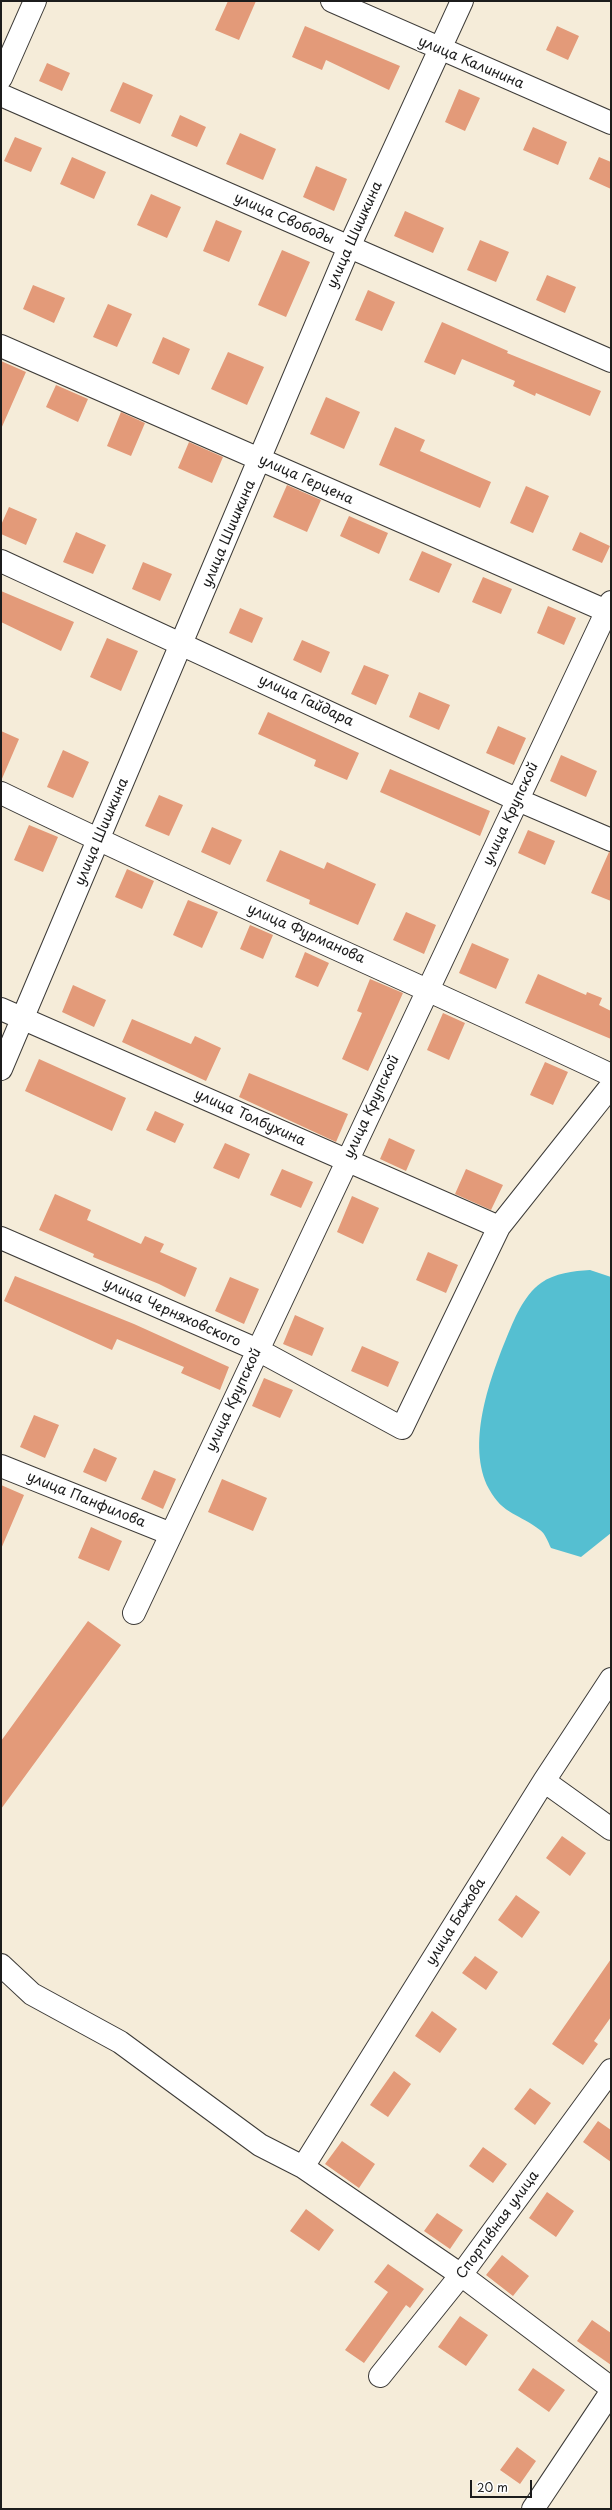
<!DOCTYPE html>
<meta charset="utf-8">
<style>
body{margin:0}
#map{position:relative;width:612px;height:2510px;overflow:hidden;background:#f5ecd9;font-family:"Playpen Sans",sans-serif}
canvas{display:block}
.frame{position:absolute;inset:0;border:2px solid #1c1c1c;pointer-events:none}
.scale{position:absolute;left:470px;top:2480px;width:62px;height:18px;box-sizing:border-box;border:2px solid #1c1c1c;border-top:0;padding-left:5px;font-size:12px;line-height:14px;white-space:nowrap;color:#1c1c1c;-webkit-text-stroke:3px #fff;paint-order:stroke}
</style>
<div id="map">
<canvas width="612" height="2510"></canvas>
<div class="frame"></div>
<div class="scale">20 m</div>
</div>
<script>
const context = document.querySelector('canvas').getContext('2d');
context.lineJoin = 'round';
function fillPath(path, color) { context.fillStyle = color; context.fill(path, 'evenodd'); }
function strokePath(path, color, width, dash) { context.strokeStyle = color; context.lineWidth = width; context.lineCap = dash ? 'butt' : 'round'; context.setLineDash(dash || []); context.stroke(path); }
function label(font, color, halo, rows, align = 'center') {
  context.font = font + ' "Playpen Sans",sans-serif'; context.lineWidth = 3; context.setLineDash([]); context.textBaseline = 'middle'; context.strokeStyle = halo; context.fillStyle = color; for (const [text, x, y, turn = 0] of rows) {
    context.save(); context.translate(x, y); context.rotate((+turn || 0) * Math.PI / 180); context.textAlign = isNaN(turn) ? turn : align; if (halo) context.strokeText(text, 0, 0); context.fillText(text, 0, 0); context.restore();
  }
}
fillPath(new Path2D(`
 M590,1270L611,1277V1533L581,1557L551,1548C548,1542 545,1533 540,1530C520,1514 503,1515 489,1489C466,1445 489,1381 506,1339C514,1320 523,1296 541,1283C555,1273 573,1271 590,1270Z`), '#55bfd1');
fillPath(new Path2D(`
 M228,1H256L239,40L215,30Z
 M305,26L400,66L389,90L326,60L322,70L292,57Z
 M557,26L579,36L568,60L546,50Z
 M47,63L70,73L62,91L39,81Z
 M123,82L153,95L140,124L110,111Z
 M459,89L480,98L465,131L445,122Z
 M180,115L206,127L197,147L171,136Z
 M533,127L567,142L558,165L523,150Z
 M240,133L276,149L263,180L226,164Z
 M15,137L42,148L31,172L4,161Z
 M72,157L106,172L94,199L60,184Z
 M599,157L611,162V189L589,179Z
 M316,166L347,179L334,211L303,197Z
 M151,194L181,207L167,238L137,225Z
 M405,211L444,228L433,253L394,236Z
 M216,220L242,231L229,262L203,251Z
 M480,240L509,252L496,282L467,270Z
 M282,250L310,262L286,317L258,305Z
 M547,275L576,287L565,313L536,300Z
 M33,285L65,298L54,323L23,309Z
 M368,290L395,302L382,331L355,320Z
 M108,304L132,314L117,347L93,337Z
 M442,322L508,351L507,353L601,391L590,416L536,393L535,396L513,386L515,381L462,359L455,375L424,362Z
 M163,337L190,349L179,375L152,363Z
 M228,352L264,367L247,405L211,389Z
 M1,361L26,372L1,429Z
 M56,385L88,399L78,422L46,407Z
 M326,397L360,412L344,449L310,434Z
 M121,412L145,423L131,456L107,446Z
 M395,427L425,440L420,451L491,482L480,508L379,465Z
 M189,442L223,457L212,483L178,468Z
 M287,485L321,500L307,532L273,517Z
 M526,486L549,496L533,533L510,523Z
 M9,507L37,519L26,545L1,534V525Z
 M349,516L388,533L379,554L340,536Z
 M76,532L106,545L93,574L63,562Z
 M580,532L610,546L602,563L572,550Z
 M422,551L452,564L439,593L409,580Z
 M143,562L172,574L160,601L132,589Z
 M483,577L512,589L501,614L472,602Z
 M1,591L74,622L61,651L1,622Z
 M548,606L576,618L564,645L537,633Z
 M240,608L263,618L252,643L229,633Z
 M107,638L138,651L121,691L90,677Z
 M302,640L330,652L321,673L293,660Z
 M364,665L389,675L376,705L351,694Z
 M419,692L450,705L439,730L409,717Z
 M268,712L359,753L347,780L314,766L316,760L258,734Z
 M498,726L526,738L514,765L486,753Z
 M1,731L19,739L1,781Z
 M63,750L89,762L73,798L47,787Z
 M561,755L597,771L586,797L550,781Z
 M390,769L490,811L480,836L380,792Z
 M159,795L183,805L169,836L145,826Z
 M29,825L58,837L43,872L14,860Z
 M212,827L242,840L230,865L201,852Z
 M528,830L555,841L545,865L518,853Z
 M280,850L324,869L327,862L376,884L358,925L309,904L310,900L266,881Z
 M609,852H611V901L591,893Z
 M127,869L154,881L142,909L115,897Z
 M188,900L218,912L202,948L173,935Z
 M406,912L436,925L424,954L393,940Z
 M250,925L273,935L263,959L240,949Z
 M472,943L509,959L496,989L459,973Z
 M305,952L329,963L318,987L295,977Z
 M538,974L586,995L587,992L602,998L599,1005L611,1011V1039L525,1003Z
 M370,979L403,993L368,1071L342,1059L362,1013L357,1011Z
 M73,985L106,1000L94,1027L62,1012Z
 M443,1013L465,1023L449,1060L427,1050Z
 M132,1019L191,1044L195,1036L221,1048L206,1081L122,1042Z
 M39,1059L126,1098L112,1131L25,1091Z
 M545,1062L568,1072L553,1105L530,1095Z
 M249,1073L348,1114L336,1142L239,1097Z
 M155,1111L184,1124L175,1143L146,1130Z
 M389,1138L415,1150L406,1171L380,1159Z
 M225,1143L250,1154L239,1179L213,1168Z
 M282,1169L313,1182L301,1208L270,1195Z
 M466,1169L503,1185L491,1210L455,1194Z
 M55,1194L91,1210L87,1220L141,1244L145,1236L164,1244L160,1252L197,1268L185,1297L159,1284L93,1257L94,1254L39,1230Z
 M352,1196L379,1208L363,1244L337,1232Z
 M428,1252L458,1265L446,1293L416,1280Z
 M15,1276L134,1324L229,1367L220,1390L181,1373L184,1367L117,1339L112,1350L4,1301Z
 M230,1277L259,1289L244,1324L215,1311Z
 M295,1315L324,1328L312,1356L283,1344Z
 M362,1346L399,1362L388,1387L351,1371Z
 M264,1378L293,1390L280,1418L252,1406Z
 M34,1415L59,1425L45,1458L20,1447Z
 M94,1448L117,1458L106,1482L83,1472Z
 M154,1470L176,1479L163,1509L141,1499Z
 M222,1479L267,1498L253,1531L208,1512Z
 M1,1485L24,1495L1,1549Z
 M91,1527L122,1541L109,1571L78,1558Z
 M88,1621L121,1645L1,1809V1741Z
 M562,1836L586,1853L570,1876L546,1858Z
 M516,1895L540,1912L522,1938L498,1920Z
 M475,1956L498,1972L486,1990L462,1973Z
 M611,1959V2017L594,2041L598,2044L583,2065L552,2044Z
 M432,2011L457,2029L440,2053L415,2036Z
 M394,2071L411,2084L388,2117L370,2105Z
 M530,2088L551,2103L535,2125L514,2109Z
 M598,2121L611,2130V2162L583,2142Z
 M342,2141L375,2164L359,2188L325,2164Z
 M483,2147L507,2164L493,2183L469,2166Z
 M547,2192L574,2211L556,2237L529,2218Z
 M306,2209L334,2230L319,2251L290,2231Z
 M437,2213L463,2230L450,2249L424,2231Z
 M502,2255L529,2276L513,2296L486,2275Z
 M388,2264L424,2289L410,2308L406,2305L364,2363L345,2350L388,2292L374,2282Z
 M460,2316L488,2335L466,2366L438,2347Z
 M592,2320L611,2333V2365L577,2341Z
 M533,2368L565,2390L549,2412L518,2390Z
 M517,2447L536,2461L520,2484L500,2470Z`), '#e39a79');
const minor = new Path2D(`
 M332,1L611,123
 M1,78L35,1
 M1,95L611,361
 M1,346L611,613
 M1,561L518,800L611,840
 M1,793C202,891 408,979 611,1075
 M1,1009L499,1227
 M1,1069L349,247L462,1
 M1,1238L258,1350L402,1428L499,1227L611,1086
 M1,1466L171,1534
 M134,1613L611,602
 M544,1781L611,1829
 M1,1965L32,1994L120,2042L260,2145L303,2167L461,2275L611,2388
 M303,2167L544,1781L611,1679
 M380,2376L461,2275L611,2070
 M533,2509L611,2392`);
strokePath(minor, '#3d3b38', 24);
strokePath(minor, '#fff', 22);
label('14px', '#1c1c1c', '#fff', [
 ["улица Калинина",471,63,23],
 ["улица Свободы",284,219,24],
 ["улица Шишкина",355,235,-66],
 ["улица Герцена",306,480,24],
 ["улица Шишкина",229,534,-67],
 ["улица Гайдара",306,701,25],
 ["улица Крупской",511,814,-65],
 ["улица Шишкина",102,832,-67],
 ["улица Фурманова",306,934,24],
 ["улица Крупской",372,1107,-65],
 ["улица Толбухина",250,1118,24],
 ["улица Черняховского",172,1313,24],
 ["улица Крупской",234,1400,-65],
 ["улица Панфилова",86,1500,22],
 ["улица Бажова",456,1922,-58],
 ["Спортивная улица",498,2225,-54]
]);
</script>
